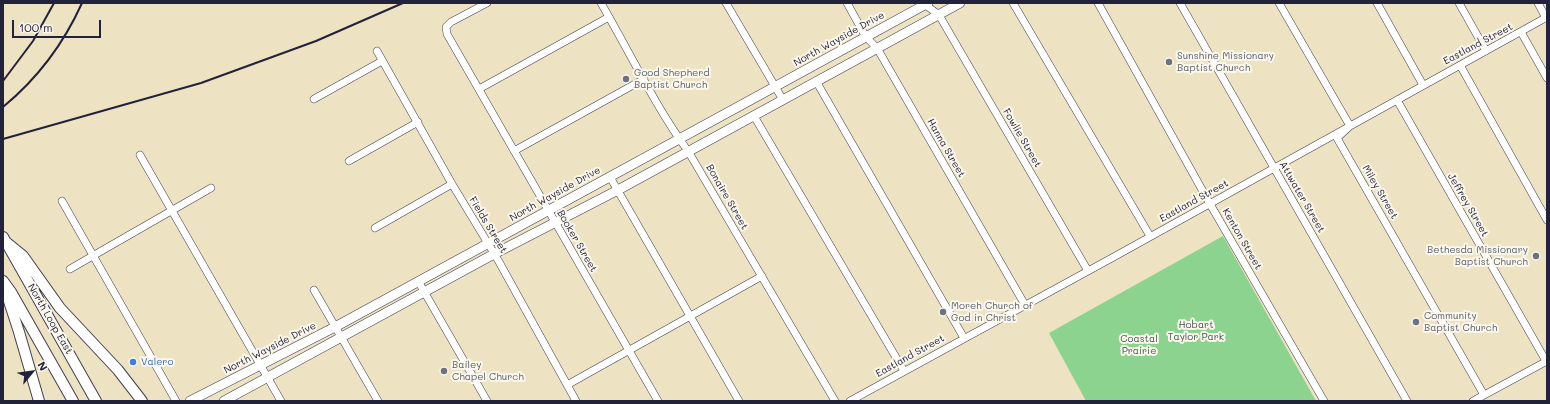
<!DOCTYPE html>
<html>
<head>
<meta charset="utf-8">
<style>
	body { margin:0 }
	#map { position:relative; width:1550px; height:404px; overflow:hidden; background:#ede2c1; font-family:Mali,sans-serif }
	canvas { display:block }
	.frame { position:absolute; inset:0; border:4px solid #22223b; pointer-events:none }
	.north { position:absolute; left:12px; top:352px; width:40px; height:40px; -webkit-text-stroke:3px #fbf7ec; paint-order:stroke; rotate:61deg; font-size:11px; font-weight:700; line-height:16px; text-align:center; color:#22223b }
	.north::after { content:''; display:block; margin:auto; width:14px; height:18px; background:#22223b; clip-path:polygon(50% 0,100% 100%,50% 72%,0 100%) }
	.scale { position:absolute; left:12px; top:20px; width:89px; height:18px; box-sizing:border-box; border:2px solid #22223b; border-top:0; padding-left:5px; font-size:12px; line-height:14px; white-space:nowrap; color:#22223b; -webkit-text-stroke:3px #fbf7ec; paint-order:stroke }
</style>
</head>
<body>
<div id="map">
<canvas width="1550" height="404"></canvas>
<div class="frame"></div>
<div class="north">N</div>
<div class="scale">100 m</div>
</div>
<script>
const c = document.querySelector('canvas').getContext('2d');
c.lineJoin = 'round';
function fill(path, color) {
  c.fillStyle = color;
  c.fill(path, 'evenodd');
}
function strokePath(path, color, width, dash) {
  c.strokeStyle = color;
  c.lineWidth = width;
  c.lineCap = dash ? 'butt' : 'round';
  c.setLineDash(dash || []);
  c.stroke(path);
}
function write(font, color, halo, rows, align = 'center') {
  c.font = font + ' Mali,sans-serif';
  c.lineWidth = 4;
  c.setLineDash([]);
  c.textBaseline = 'middle';
  c.strokeStyle = halo;
  c.fillStyle = color;
  for (const [text, x, y, turn = 0] of rows) {
    c.save();
    c.translate(x, y);
    c.rotate((+turn || 0) * Math.PI / 180);
    c.textAlign = isNaN(turn) ? turn : align;
    if (halo) c.strokeText(text, 0, 0);
    c.fillText(text, 0, 0);
    c.restore();
  }
}
const green = new Path2D(`
	M1223 236 1316 401H1086L1049 333Z`);
const minor = new Path2D(`
	M487 3 451 22 446 27 447 34 658 401
	M601 3C629 51 655 106 688 151L835 401
	M726 3 783 100
	M847 3 866 37 877 48 1025 305
	M923 3 939 15 1088 271
	M1013 3 1150 236
	M1098 3 1210 204 1324 401
	M1180 3 1407 401
	M1279 3 1350 126 1337 138 1484 395
	M1377 3 1423 85
	M1459 3 1486 51
	M1538 3 1546 18
	M1521 32 1547 78
	M377 51 452 184 498 260 576 401
	M1460 65 1547 220
	M816 81 964 338
	M479 89 609 17
	M314 99 382 61
	M1397 100 1546 361
	M754 116 904 371
	M514 151 644 79
	M140 155 281 401
	M349 161 418 122
	M610 177 739 401
	M62 201 176 401
	M375 228 452 184
	M70 269 211 188
	M418 281 487 401
	M314 290 378 401
	M567 385 762 276
	M850 401 1110 259 1547 17
	M1473 401 1547 361`);
const major = new Path2D(`
	M190 401 335 327 928 3
	M224 401 494 254 618 190 960 3`);
const highway = new Path2D(`
	M3 237 96 401
	M7 243 23 256 60 308 118 370 142 401
	M3 281 11 292 73 401
	M6 292 19 332 39 401`);
const rail = new Path2D(`
	M3 81 33 41 54 3
	M3 107C37 79 64 43 82 3
	M3 139 201 83 316 41 403 3`);
const markers = [
	[1169,62,4,"#6b7280"],
	[626,79,4,"#6b7280"],
	[1536,256,4,"#6b7280"],
	[943,312,4,"#6b7280"],
	[1416,322,4,"#6b7280"],
	[133,362,4,"#3f7fe0"],
	[444,371,4,"#6b7280"]
];
const streetNames = [
	["North Wayside Drive",839,39,-29],
	["Eastland Street",1478,44,-28],
	["Fowlie Street",1022,138,60],
	["Hanna Street",946,148,60],
	["Miley Street",1380,192,60],
	["North Wayside Drive",555,194,-29],
	["Bonaire Street",727,197,60],
	["Attwater Street",1302,197,60],
	["Eastland Street",1194,201,-29],
	["Jeffrey Street",1468,205,60],
	["Fields Street",488,225,59],
	["Kenton Street",1242,239,60],
	["Booker Street",577,241,60],
	["North Loop East",50,319,60],
	["North Wayside Drive",270,348,-27],
	["Eastland Street",910,356,-29]
];
const worshipNames = [
	["Sunshine Missionary",1177,56],
	["Baptist Church",1177,68],
	["Good Shepherd",634,73],
	["Baptist Church",634,85],
	["Bethesda Missionary",1528,250,"right"],
	["Baptist Church",1528,262,"right"],
	["Moreh Church of",951,306],
	["God in Christ",951,318],
	["Community",1424,316],
	["Baptist Church",1424,328],
	["Bailey",452,365],
	["Chapel Church",452,377]
];
const parkNames = [
	["Hobart",1196,325],
	["Taylor Park",1196,337],
	["Coastal",1139,339],
	["Prairie",1139,351]
];
const shopNames = [
	["Valero",141,362]
];
fill(green, '#8bd38f');
strokePath(minor, '#403f4f', 8);
strokePath(major, '#403f4f', 10);
strokePath(highway, '#403f4f', 12);
strokePath(minor, '#fff', 7);
strokePath(major, '#fff', 9);
strokePath(highway, '#fff', 10);
strokePath(rail, '#22223b', 2);
for (const [x, y, r, color] of markers) {
  const dot = new Path2D();
  dot.arc(x, y, r, 0, 2 * Math.PI);
  c.fillStyle = color;
  c.fill(dot);
  strokePath(dot, '#fbf7ec', 1.5);
}
write('10px', '#22223b', '#fbf7ec', streetNames);
write('10px', '#5b616d', '#fbf7ec', worshipNames, 'left');
write('10px', '#425754', '#fbf7ec', parkNames);
write('10px', '#366cbe', '#fbf7ec', shopNames, 'left');
</script>
</body>
</html>
